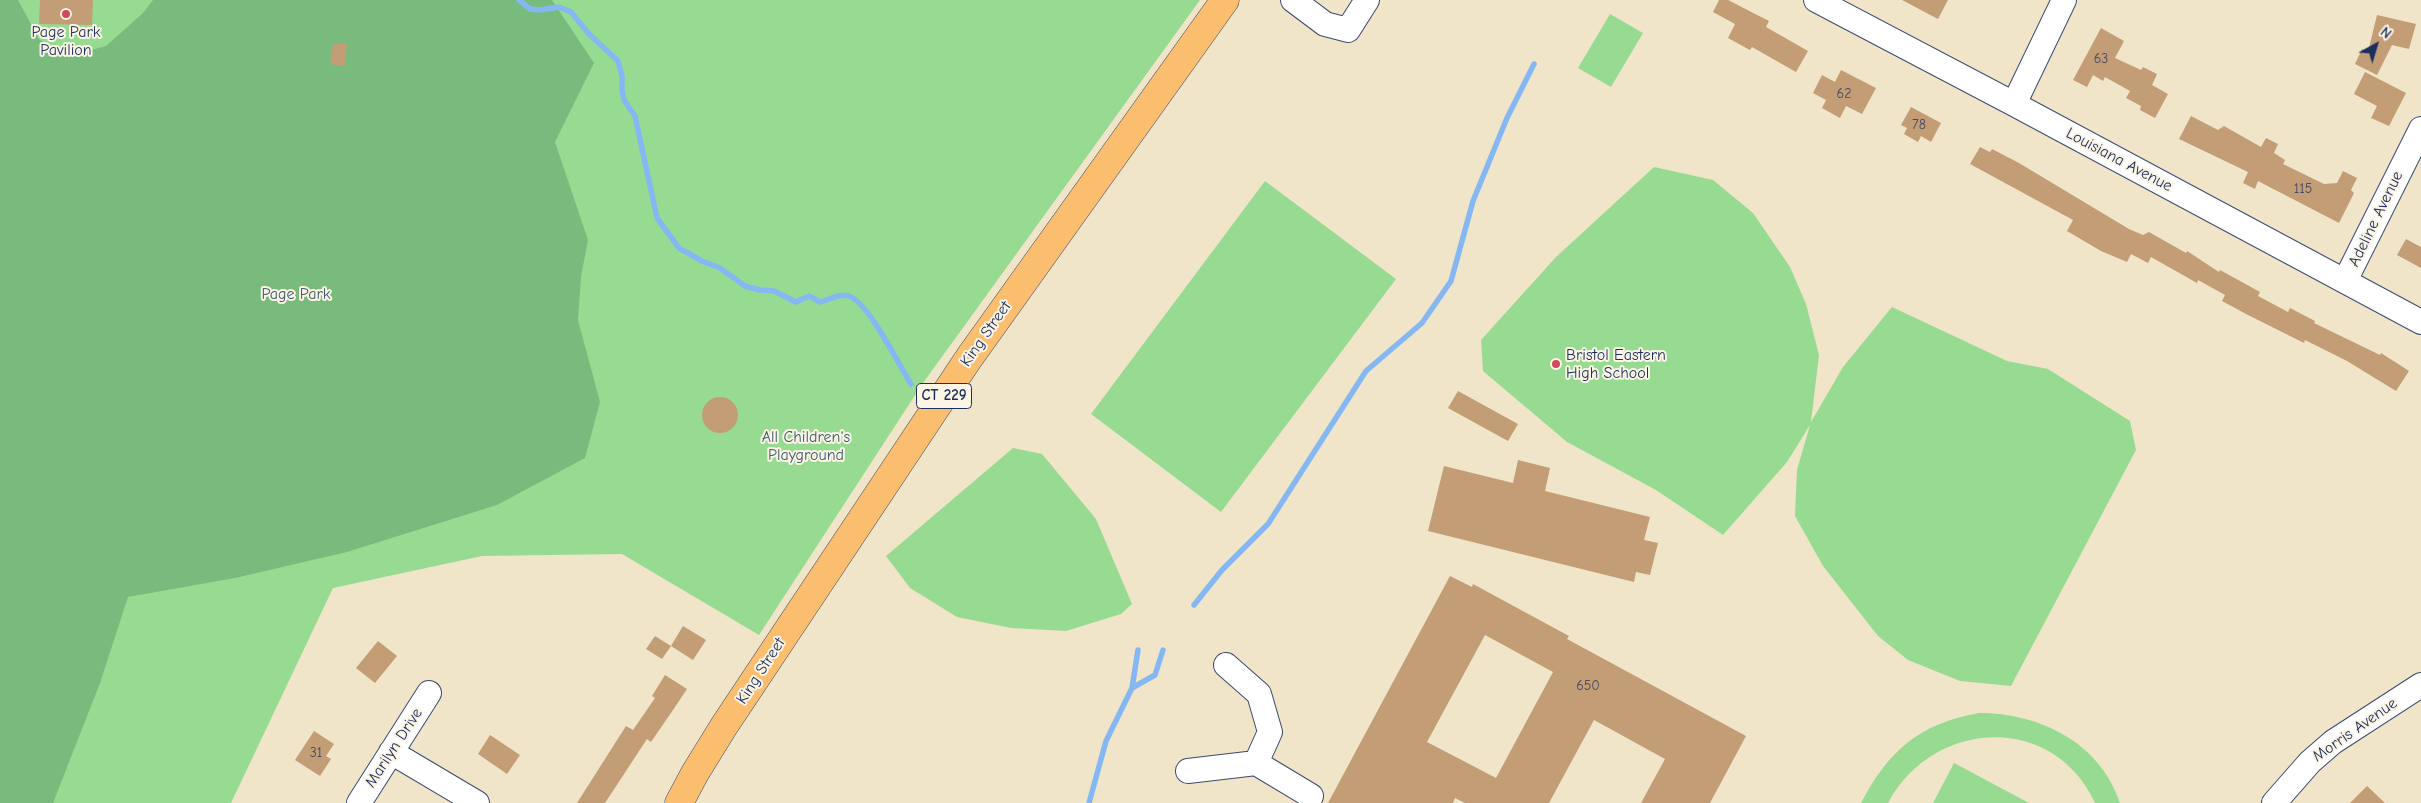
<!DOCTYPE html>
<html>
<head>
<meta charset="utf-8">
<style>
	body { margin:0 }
	#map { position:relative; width:2421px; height:803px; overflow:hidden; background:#f0e5c8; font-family:"Comic Neue",sans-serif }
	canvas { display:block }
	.north { position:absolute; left:2351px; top:20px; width:50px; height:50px; -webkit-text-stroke:4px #fcf5e5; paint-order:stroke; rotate:39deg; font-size:14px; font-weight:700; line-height:20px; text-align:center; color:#1b2f5e }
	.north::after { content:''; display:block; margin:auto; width:18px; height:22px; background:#1b2f5e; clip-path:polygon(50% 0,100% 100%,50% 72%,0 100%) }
</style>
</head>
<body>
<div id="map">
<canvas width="2421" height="803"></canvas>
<div class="north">N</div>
</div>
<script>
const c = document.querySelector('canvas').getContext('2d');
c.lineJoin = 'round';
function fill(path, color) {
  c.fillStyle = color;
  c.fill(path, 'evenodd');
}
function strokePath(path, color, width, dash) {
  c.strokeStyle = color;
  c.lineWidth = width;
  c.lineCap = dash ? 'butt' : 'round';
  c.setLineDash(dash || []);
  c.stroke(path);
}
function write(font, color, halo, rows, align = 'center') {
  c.font = font + ' "Comic Neue",sans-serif';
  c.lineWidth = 4;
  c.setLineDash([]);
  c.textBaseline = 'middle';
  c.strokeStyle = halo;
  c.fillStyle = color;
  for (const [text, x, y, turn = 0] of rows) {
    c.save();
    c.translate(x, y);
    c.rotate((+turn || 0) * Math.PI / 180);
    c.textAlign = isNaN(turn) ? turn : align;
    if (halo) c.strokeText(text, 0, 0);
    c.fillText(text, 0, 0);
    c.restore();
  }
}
const green = new Path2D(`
	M0 0H1200L923 383 759 635 622 554 482 556 333 588 231 803H0Z
	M1610 14 1643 33 1611 87 1578 68Z
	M1654 167 1713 180 1753 213 1790 267 1806 304 1819 355 1811 422 1843 367 1892 307 2007 361 2048 369 2130 421 2136 450 2011 686 1960 681 1908 660 1878 636 1823 566 1795 516 1797 470 1810 425 1787 462 1723 535 1656 490 1567 442 1483 371 1481 340 1556 257Z
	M1265 181 1396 279 1221 512 1091 414Z
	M1013 448 1042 454 1096 519 1132 604 1121 614 1066 631 1011 628 957 617 910 588 886 556Z
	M1979 713C2039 713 2100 742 2120 803H2095C2053 712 1933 719 1888 803H1861C1889 750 1919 724 1979 713Z
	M1954 763 2029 803H1933Z`);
const forest = new Path2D(`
	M0 0H18L39 39 65 57 106 46 143 13 153 0H552L594 63 555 142 588 240 581 277 578 320 600 402 585 458 497 505 347 552 235 578 128 597 100 683 53 803H0Z`);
const stream = new Path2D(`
	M519 0 530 9 540 10 559 7 571 12 589 34 618 61 622 76V90L624 100 635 116 657 218 679 248 702 261 720 268 745 286 760 290 774 291 796 302 809 296 820 302C830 300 838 293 849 296 868 302 899 365 911 384
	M1194 605 1222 570 1268 524 1366 371 1422 323 1451 281 1473 201 1507 118 1534 64
	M1132 688 1138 650
	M1089 803 1106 741 1132 688 1155 675 1163 650`);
const building = new Path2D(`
	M40 0H93L92 25 39 24Z
	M1719 0H1728L1769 21 1766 27 1808 51 1796 72 1752 47 1750 50 1728 38 1735 24 1713 12Z
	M1902 0H1948L1938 19Z
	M2377 15 2416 24 2409 49 2392 45 2377 75 2355 64 2362 49 2368 52Z
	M2101 28 2124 41 2115 58 2141 70 2143 67 2157 74 2152 85 2168 94 2155 118 2140 110 2141 106 2126 98 2130 91 2105 77 2103 81 2093 75 2087 87 2073 80Z
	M333 43 347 44 345 66 330 64Z
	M1841 70 1876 88 1862 114 1846 106 1840 118 1822 108 1826 100 1813 93 1822 75 1835 82Z
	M2365 72 2406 93 2389 126 2371 118 2377 106 2354 94Z
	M1911 107 1941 123 1931 142 1921 136 1918 142 1904 134 1907 128 1901 125Z
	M2191 116 2218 130 2224 126 2261 147 2266 138 2278 144 2274 153 2285 160 2283 164 2324 184 2337 183 2343 171 2357 178 2351 190 2354 193 2339 223 2258 181 2255 189 2243 183 2248 172 2179 139Z
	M1980 147 1990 152 1992 149 2019 163 2129 229 2143 235 2149 232 2186 253 2187 251 2219 272 2220 270 2260 292 2258 296 2288 312 2290 308 2315 321 2314 323 2380 355 2381 353 2409 371 2396 391 2347 361 2305 340 2304 343 2248 315 2222 301 2225 295 2198 280 2197 283 2151 257 2148 263 2131 254 2127 262 2101 251 2067 231 2073 220 1970 164Z
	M2406 239 2421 247V268L2397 255Z
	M1458 391 1518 424 1508 441 1448 408Z
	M702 415a18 18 0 1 1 36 0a18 18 0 1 1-36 0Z
	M1518 460 1550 468 1545 491 1650 517 1644 540 1658 543 1650 575 1636 572 1634 582 1428 531 1444 466 1513 483Z
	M1450 576 1472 587 1473 584 1569 636 1567 639 1746 736 1710 803H1641L1665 759 1594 720 1549 803H1465L1455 798 1453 803H1328ZM1485 635 1553 672 1496 778 1427 742Z
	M683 626 706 640 693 660 671 646Z
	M655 636 671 646 662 659 646 649Z
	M378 641 397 656 375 683 356 668Z
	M665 675 687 689 673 710 651 742 647 739 605 803H577L626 726 633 730 655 698 652 696Z
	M314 731 334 744 326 756 331 759 320 776 295 760Z
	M490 735 520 755 507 774 478 754Z
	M2367 786 2385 803H2350Z`);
const minor = new Path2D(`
	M1293 0 1325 24 1348 30 1367 0
	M1816 0 2014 104 2421 322
	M2014 104 2064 0
	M2345 281 2421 129
	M391 752 477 803
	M1256 763 1311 796
	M1188 771 1256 763 1270 732 1259 694 1226 665
	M359 803 429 693
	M2274 803 2310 762 2333 742 2421 685`);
const major = new Path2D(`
	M679 803 695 773 724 726 969 358 1225 0`);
const markers = [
	[66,14,5,"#d1495b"],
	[1556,364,5,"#d1495b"]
];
const numberNames = [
	["63",2101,59],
	["62",1844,94],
	["78",1919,125],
	["115",2303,189],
	["650",1588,686],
	["31",316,753]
];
const shields = [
	[944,396,55]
];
const shieldNames = [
	["CT 229",944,396]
];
const poiNames = [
	["Page Park",66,32],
	["Pavilion",66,50],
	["Bristol Eastern",1566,355,"left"],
	["High School",1566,373,"left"]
];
const streetNames = [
	["Louisiana Avenue",2119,160,28],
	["Adeline Avenue",2376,219,-64],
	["King Street",986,334,-55],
	["King Street",761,671,-57],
	["Morris Avenue",2355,730,-35],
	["Marilyn Drive",394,748,-57]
];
const parkNames = [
	["Page Park",296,294],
	["All Children's",806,437],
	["Playground",806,455]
];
fill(green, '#97db93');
fill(forest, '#79bb7d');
strokePath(stream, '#85b8f2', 5.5);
fill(building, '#c29d75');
strokePath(minor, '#3b4a6e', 26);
strokePath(major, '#3b4a6e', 29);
strokePath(minor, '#fff', 24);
strokePath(major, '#fbbd6e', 28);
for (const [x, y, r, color] of markers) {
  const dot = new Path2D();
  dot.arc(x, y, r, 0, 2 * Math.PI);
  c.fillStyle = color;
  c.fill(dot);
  strokePath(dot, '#fcf5e5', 2);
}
write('14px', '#454a64', null, numberNames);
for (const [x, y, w] of shields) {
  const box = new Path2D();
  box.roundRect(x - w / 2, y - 12.5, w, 25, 4);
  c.fillStyle = '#fcf5e5';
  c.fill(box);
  strokePath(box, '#1b2f5e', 1);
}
write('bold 15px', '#1b2f5e', null, shieldNames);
write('16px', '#1b2f5e', '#fcf5e5', poiNames);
write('16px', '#1b2f5e', '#fcf5e5', streetNames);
write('16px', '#3a5a6b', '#fcf5e5', parkNames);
</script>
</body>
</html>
